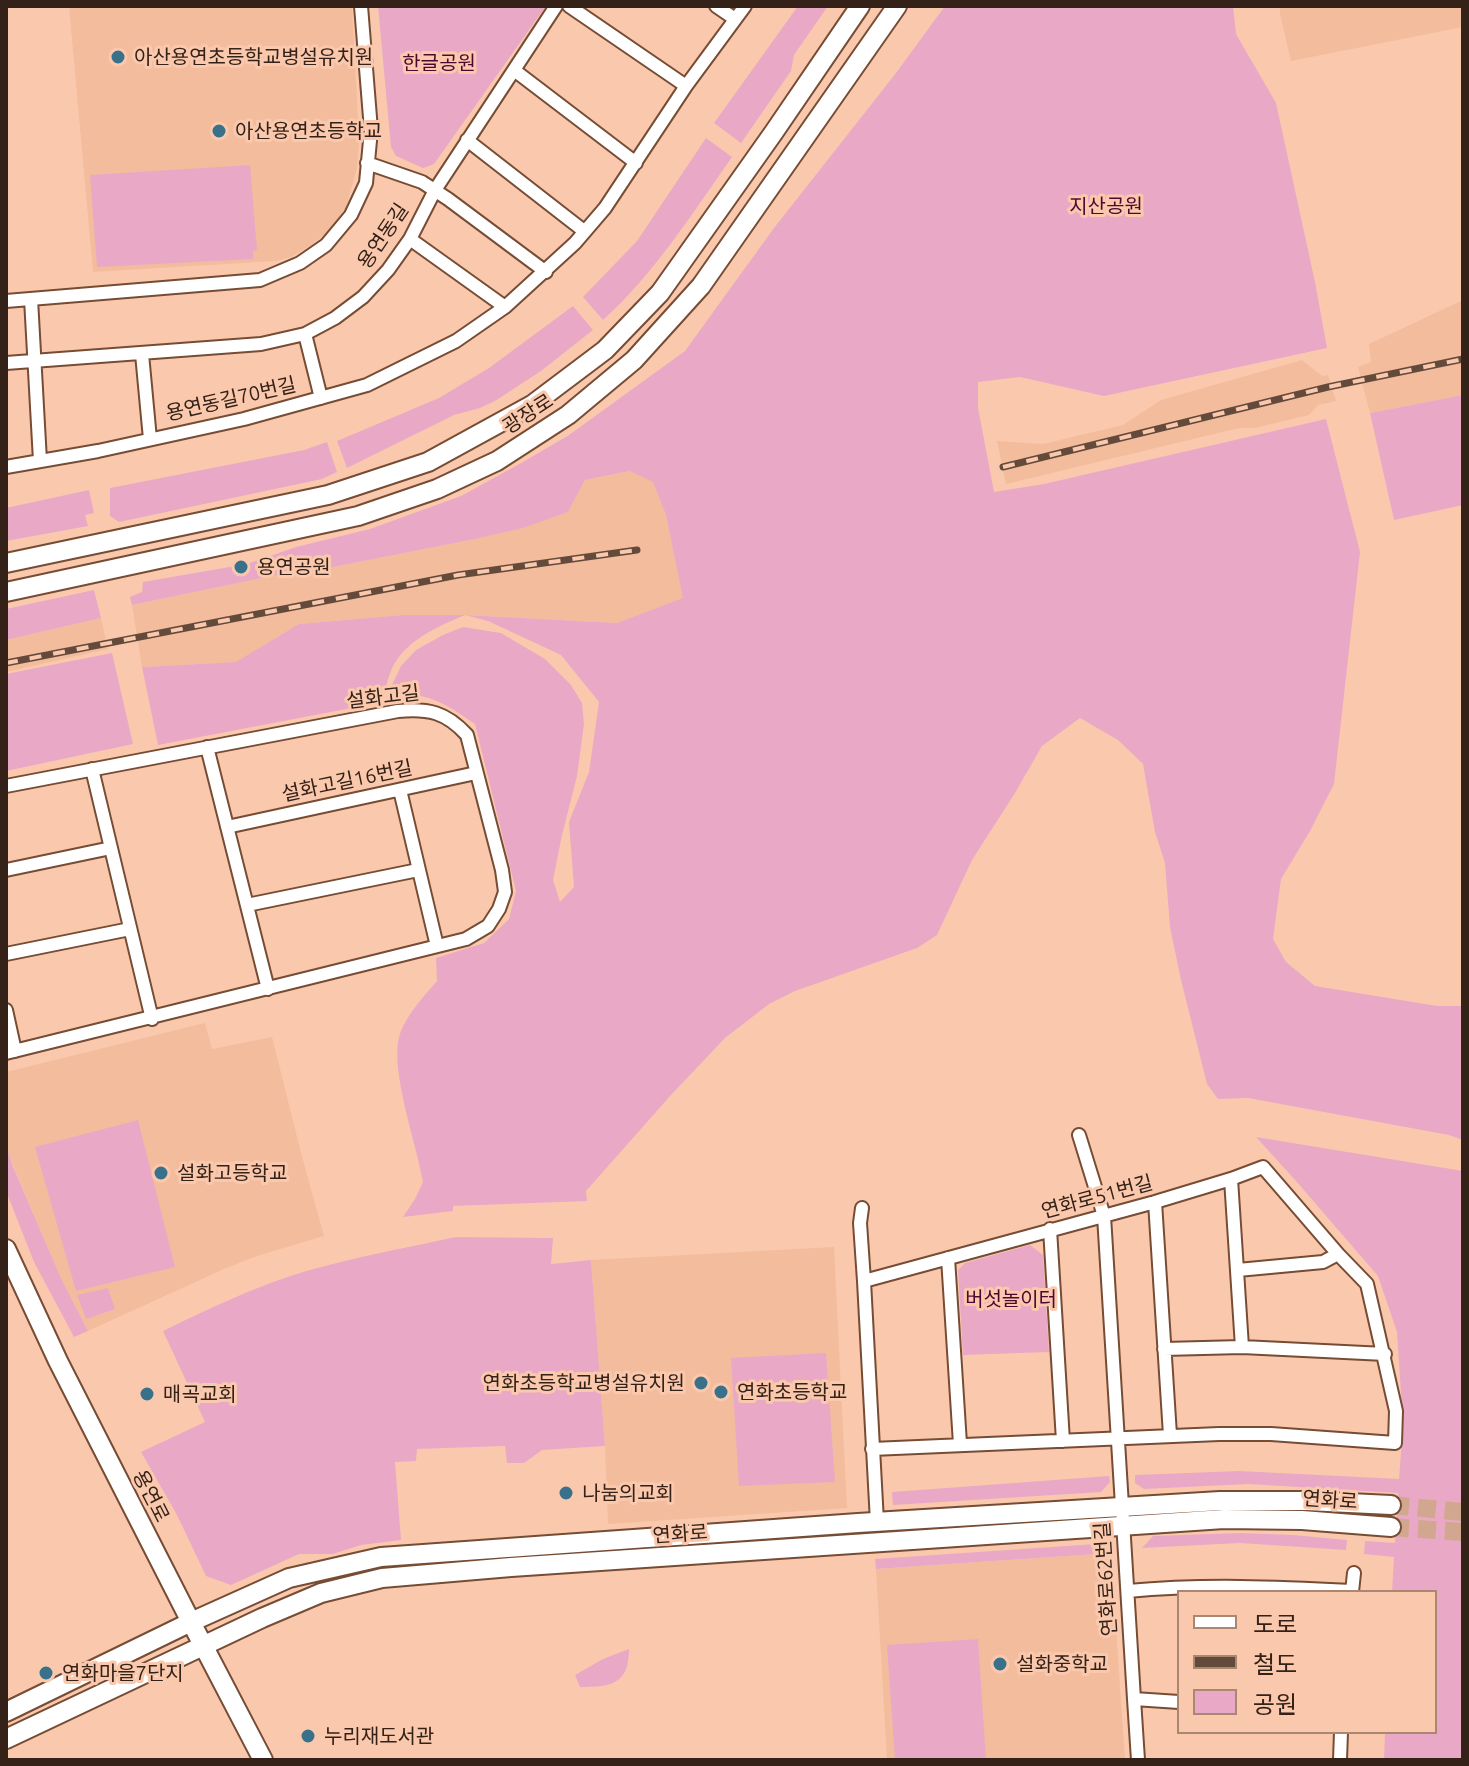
<!DOCTYPE html>
<html>
<head>
<meta charset="utf-8">
<style>
	body { margin:0 }
	#map { position:relative; width:1469px; height:1766px; overflow:hidden; background:#fac9ad; font-family:Ubuntu,"Noto Sans KR",sans-serif }
	canvas { display:block }
	.frame { position:absolute; inset:0; border:8px solid #342117; pointer-events:none }
	.legend { position:absolute; left:1177px; top:1590px; width:260px; height:144px; box-sizing:border-box; background:#fac9ad; border:2px solid #ab8671; margin:0; padding:10px 14px; list-style:none; font-size:24px; color:#342117 }
	.legend li { display:flex; align-items:center; gap:16px; height:40px }
	.legend b { width:40px; border:2px solid #ab8671 }
</style>
</head>
<body>
<div id="map">
<canvas width="1469" height="1766"></canvas>
<div class="frame"></div>
<ul class="legend">
<li><b style="height:10px;background:#fff"></b>도로</li>
<li><b style="height:10px;background:#644a3b"></b>철도</li>
<li><b style="height:22px;background:#e9a9c6"></b>공원</li>
</ul>
</div>
<script>
const c = document.querySelector('canvas').getContext('2d');
c.lineJoin = 'round';
function fill(path, color) {
  c.fillStyle = color;
  c.fill(path, 'evenodd');
}
function strokePath(path, color, width, dash) {
  c.strokeStyle = color;
  c.lineWidth = width;
  c.lineCap = dash ? 'butt' : 'round';
  c.setLineDash(dash || []);
  c.stroke(path);
}
function write(font, color, halo, rows, align = 'center') {
  c.font = font + ' Ubuntu,"Noto Sans KR",sans-serif';
  c.lineWidth = 6;
  c.setLineDash([]);
  c.textBaseline = 'middle';
  c.strokeStyle = halo;
  c.fillStyle = color;
  for (const [text, x, y, turn = 0] of rows) {
    c.save();
    c.translate(x, y);
    c.rotate((+turn || 0) * Math.PI / 180);
    c.textAlign = isNaN(turn) ? turn : align;
    if (halo) c.strokeText(text, 0, 0);
    c.fillText(text, 0, 0);
    c.restore();
  }
}
const built = new Path2D(`
	M69 6H352L358 118 359 144 357 168 346 207 331 229 311 245 291 257 276 261 93 272Z
	M1280 6H1463V27L1291 61 1280 14Z
	M1463 300V395L1370 413 1358 367 1371 362 1369 344Z
	M1302 360 1322 376 1328 375 1336 401 1318 405 1309 415 1255 428H1239L1006 484 997 441 1043 444 1123 425 1161 400Z
	M631 471 653 481 666 515 684 598 617 623 465 615H403L299 624 237 662 142 667 132 605 267 577 328 568 470 540 568 512 585 480Z
	M101 618 108 649 6 672V640Z
	M205 1023 212 1049 272 1037 300 1149 324 1236 257 1256 224 1269 88 1331 60 1276 8 1153 6 1145V1072Z
	M834 1247 847 1508 608 1524 605 1446 591 1260Z
	M1111 1553 1125 1760H887L876 1569Z`);
const green = new Path2D(`
	M378 6H546L434 164 423 168 396 156 391 147Z
	M798 6H828L794 55 791 71 741 143 714 123Z
	M945 6H1233L1236 34 1276 103 1315 282 1327 348 1104 396 1020 377 978 382V408L994 492 1044 484 1326 419 1360 552 1334 784 1310 831 1281 879 1273 939 1286 962 1315 986 1437 1006H1463V1140L1449 1135 1248 1098 1218 1099 1207 1084 1181 980 1170 927 1165 863 1155 832 1143 764 1118 740 1080 718 1042 746 1015 793 972 860 937 935 917 948 795 991 769 1004 725 1038 671 1095 586 1191 587 1201 453 1206V1211L403 1217 415 1199 423 1182C417 1144 387 1064 401 1031 409 1012 424 996 437 981L436 958 484 943 509 919 516 891 475 724C447 705 427 690 392 697V685L401 666 416 650 443 635 463 627 501 633 545 659 571 685 582 703 584 724 577 776 562 835 553 880 560 902 574 887 569 822 589 772 599 702 561 655 488 621 465 615C437 627 403 641 391 671 387 680 385 691 383 702L158 745 142 667 236 662 299 624 403 615H465L617 623 683 598 666 515 653 482 630 471 585 480 568 512 523 528 470 540 328 568 267 577 132 605 130 597 142 592 143 582 247 564 296 547 370 529 461 496 523 462 569 435 685 351 774 228 896 73Z
	M706 138 732 157C692 214 654 274 603 320L583 297 637 241Z
	M250 165 257 250 253 251V259L97 267 90 175Z
	M573 306 593 330 541 371 495 401 480 408 454 415 347 468 337 441 439 398 489 368Z
	M1463 395V505L1394 520 1370 413Z
	M327 442 337 472 322 479 119 522 110 516V488L304 450Z
	M89 490 94 513 85 515 88 526 6 541V508Z
	M94 590 101 618 6 640V609Z
	M112 653 133 744 6 771V674Z
	M138 1120 175 1267 76 1291 35 1147Z
	M1256 1137 1463 1171V1760H1384L1385 1732H1435V1592H1392L1394 1557 1364 1554 1365 1541 1395 1543 1398 1493 1248 1484 1144 1489 1135 1483V1475L1239 1471 1399 1479 1403 1425 1397 1332 1378 1276 1296 1181Z
	M6 1145 12 1164 60 1276 88 1331 74 1337 34 1262 6 1191Z
	M456 1237 553 1238 551 1264 591 1260 605 1446 542 1450 524 1463H507L505 1446 417 1449 416 1461 395 1462 401 1540 361 1545 333 1554H299L231 1585 206 1576 177 1515 141 1452 205 1422 163 1331C216 1305 271 1279 329 1265 371 1254 414 1246 456 1237Z
	M1030 1245 1043 1255 1049 1352 963 1355 958 1270 965 1263Z
	M108 1288 115 1309 86 1319 77 1295Z
	M826 1353 835 1482 739 1486 731 1358Z
	M1109 1476 1110 1482 1101 1492 893 1505 892 1492Z
	M1239 1533 1294 1535 1347 1540 1346 1550 1240 1543 1142 1548 1153 1536Z
	M1096 1544 1111 1553 876 1569 875 1559Z
	M978 1639 986 1760H895L887 1645Z
	M629 1649C629 1685 610 1687 580 1687L575 1675 603 1659Z`);
const secondaryTunnel = new Path2D(`
	M1391 1505 1463 1512
	M1391 1527 1463 1532`);
const street = new Path2D(`
	M569 6 686 86
	M716 6 735 19
	M514 70 636 163
	M467 140 584 231
	M367 163 422 182 448 199 546 272
	M410 239 505 307
	M31 299 40 461
	M6 301 260 280 300 263 326 245 351 215 366 183 371 130 361 6
	M305 334 321 398
	M142 354 150 439
	M6 363 261 344 305 334 335 318 363 297 388 270 410 239 435 190 556 6
	M6 467 98 451 244 419 367 385 456 341 505 307 575 243 605 208 686 86 745 6
	M207 747 268 989
	M92 769 152 1019
	M6 786 398 711C428 708 446 712 467 735L502 870 505 892 499 909 488 926 466 939 6 1053
	M400 790 437 946
	M227 827 476 773
	M6 870 111 848
	M247 905 418 870
	M6 954 130 929
	M6 1010 15 1051
	M1079 1135 1104 1216 1134 1699 1179 1702
	M1231 1179 1242 1347
	M1155 1202 1170 1435
	M862 1208 860 1223 864 1281
	M1050 1229 1063 1441
	M948 1258 960 1444
	M1238 1270 1323 1262 1338 1254
	M1164 1349 1242 1347 1385 1354
	M872 1449 1219 1434H1271L1395 1443 1396 1411 1367 1284 1338 1254 1263 1167 1231 1179 1155 1202 864 1281 877 1522
	M1128 1591C1203 1584 1277 1587 1352 1591
	M1352 1592 1354 1573
	M1134 1699 1138 1760
	M1340 1760 1341 1732`);
const secondary = new Path2D(`
	M6 563 328 495 428 462 532 405 605 350 660 293 774 132 860 6
	M6 592 358 516 437 489 497 461 568 415 634 360 701 286 897 6
	M6 1249 58 1361 191 1622 263 1760
	M6 1712 191 1622 289 1578 381 1557 858 1523 1220 1501H1307L1391 1505
	M6 1739 262 1618 321 1593 382 1578 511 1567 1224 1519 1302 1520 1391 1527`);
const rail = new Path2D(`
	M1003 467 1328 387 1463 359
	M6 663 458 575 637 550`);
const markers = [
	[118,57,8,"#39718b"],
	[219,131,8,"#39718b"],
	[241,567,8,"#39718b"],
	[161,1173,8,"#39718b"],
	[701,1383,8,"#39718b"],
	[721,1392,8,"#39718b"],
	[147,1394,8,"#39718b"],
	[566,1493,8,"#39718b"],
	[1000,1664,8,"#39718b"],
	[46,1673,8,"#39718b"],
	[308,1736,8,"#39718b"]
];
const poiNames = [
	["아산용연초등학교병설유치원",134,57],
	["아산용연초등학교",235,131],
	["용연공원",257,567],
	["설화고등학교",177,1173],
	["연화초등학교병설유치원",685,1383,"right"],
	["연화초등학교",737,1392],
	["매곡교회",163,1394],
	["나눔의교회",582,1493],
	["설화중학교",1016,1664],
	["연화마을7단지",62,1673],
	["누리재도서관",324,1736]
];
const parkNames = [
	["한글공원",439,63],
	["지산공원",1106,206],
	["버섯놀이터",1011,1299]
];
const streetNames = [
	["용연동길",383,236,-56],
	["용연동길70번길",231,399,-13],
	["광장로",528,414,-33],
	["설화고길",383,697,-7],
	["설화고길16번길",347,781,-12],
	["연화로51번길",1097,1197,-15],
	["용연로",151,1496,63],
	["연화로",1330,1500,4],
	["연화로",680,1534,-4],
	["연화로62번길",1106,1579,-94]
];
fill(built, '#f3bc9d');
fill(green, '#e9a9c6');
strokePath(secondaryTunnel, '#d2a78f', 18, [18, 9]);
strokePath(street, '#764c34', 16);
strokePath(secondary, '#764c34', 22);
strokePath(street, '#fff', 12);
strokePath(secondary, '#fff', 18);
strokePath(rail, '#644a3b', 7);
strokePath(rail, '#fac9ad', 4, [12]);
for (const [x, y, r, color] of markers) {
  const dot = new Path2D();
  dot.arc(x, y, r, 0, 2 * Math.PI);
  c.fillStyle = color;
  c.fill(dot);
  strokePath(dot, '#fac9ad', 3);
}
write('20px', '#342117', '#fac9ad', poiNames, 'left');
write('20px', '#4f0732', '#fac9ad', parkNames);
write('20px', '#342117', '#fac9ad', streetNames);
</script>
</body>
</html>
